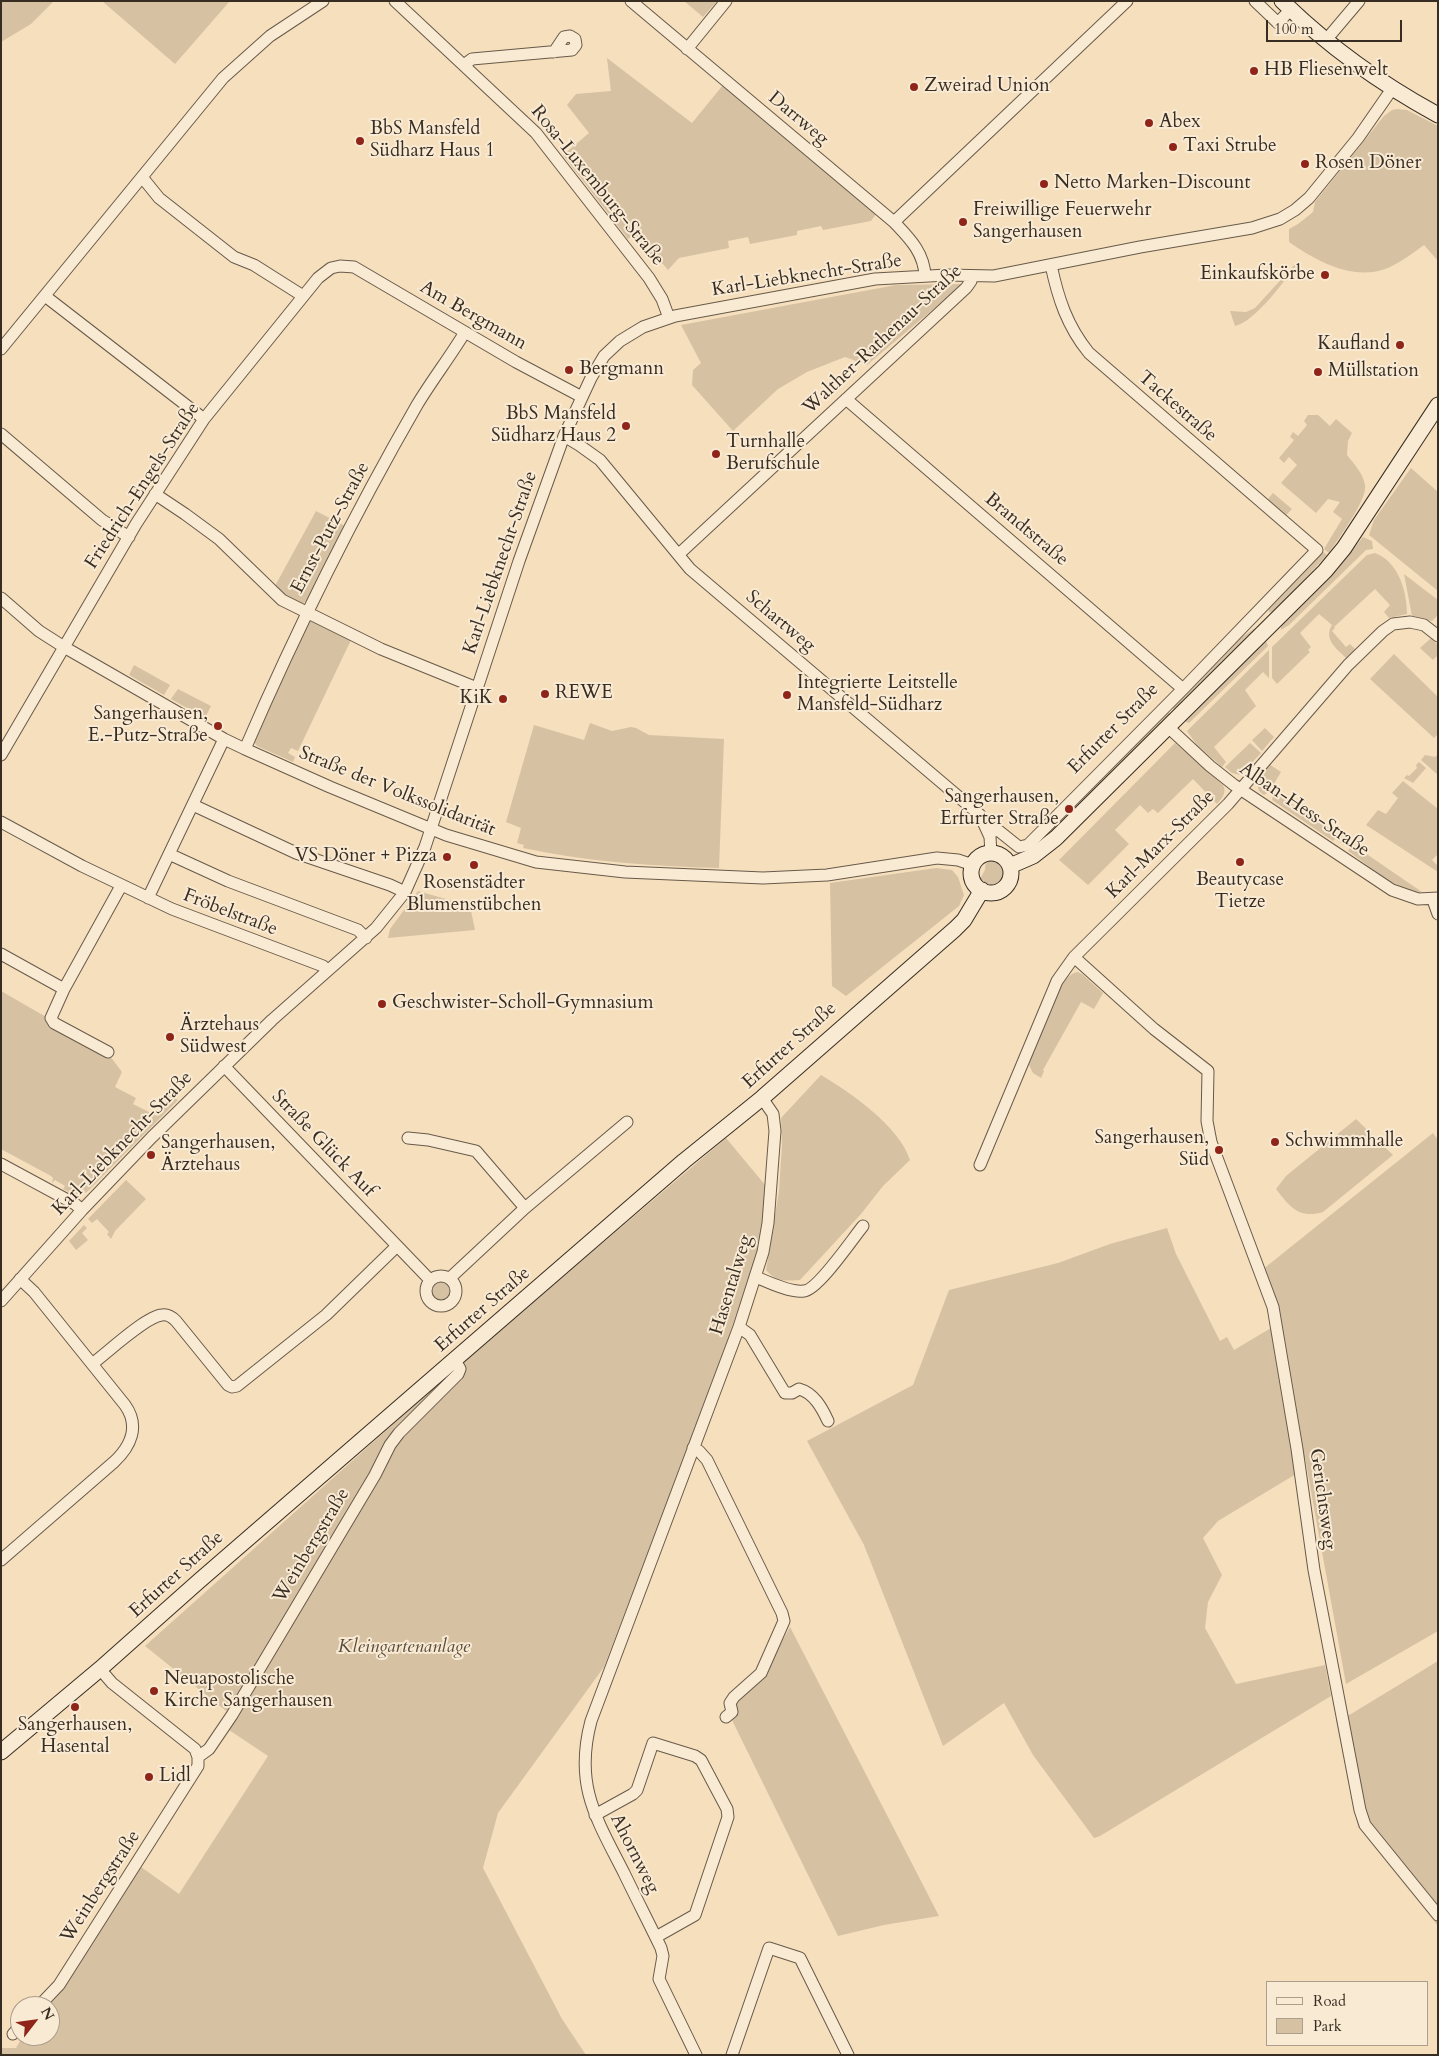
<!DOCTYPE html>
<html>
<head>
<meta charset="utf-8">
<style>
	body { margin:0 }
	#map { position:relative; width:1439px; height:2056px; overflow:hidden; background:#f6dfbd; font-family:Cardo,serif }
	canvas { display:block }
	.frame { position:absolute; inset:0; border:2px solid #382d22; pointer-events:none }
	.legend { position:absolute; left:1266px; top:1981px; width:162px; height:65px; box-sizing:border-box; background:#f9ead4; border:1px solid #ac9e8d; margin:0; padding:6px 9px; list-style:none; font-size:15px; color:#382d22 }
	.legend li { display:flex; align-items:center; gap:10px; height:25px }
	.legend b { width:25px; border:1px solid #ac9e8d }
	.north { position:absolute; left:10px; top:1996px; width:50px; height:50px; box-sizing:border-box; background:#f9ead4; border:1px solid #ac9e8d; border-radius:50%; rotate:60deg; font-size:14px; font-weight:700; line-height:20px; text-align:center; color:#382d22 }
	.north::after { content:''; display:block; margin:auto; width:18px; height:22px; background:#8f2418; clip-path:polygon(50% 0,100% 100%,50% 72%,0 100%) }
	.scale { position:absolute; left:1266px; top:20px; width:136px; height:22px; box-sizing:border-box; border:2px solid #382d22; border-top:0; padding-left:6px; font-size:15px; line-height:18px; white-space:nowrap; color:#382d22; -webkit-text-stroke:4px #f9ead4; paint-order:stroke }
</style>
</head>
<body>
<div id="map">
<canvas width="1439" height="2056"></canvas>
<div class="frame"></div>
<ul class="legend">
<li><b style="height:6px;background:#f9ead4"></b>Road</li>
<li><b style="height:14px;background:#d6c1a3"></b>Park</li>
</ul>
<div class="north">N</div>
<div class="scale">100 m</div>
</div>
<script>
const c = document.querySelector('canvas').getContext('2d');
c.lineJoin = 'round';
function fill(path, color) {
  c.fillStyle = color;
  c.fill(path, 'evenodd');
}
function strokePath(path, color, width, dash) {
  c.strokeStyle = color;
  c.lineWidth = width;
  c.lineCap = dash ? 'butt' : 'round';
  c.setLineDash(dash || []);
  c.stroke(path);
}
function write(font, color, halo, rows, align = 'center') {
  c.font = font + ' Cardo,serif';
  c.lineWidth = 4;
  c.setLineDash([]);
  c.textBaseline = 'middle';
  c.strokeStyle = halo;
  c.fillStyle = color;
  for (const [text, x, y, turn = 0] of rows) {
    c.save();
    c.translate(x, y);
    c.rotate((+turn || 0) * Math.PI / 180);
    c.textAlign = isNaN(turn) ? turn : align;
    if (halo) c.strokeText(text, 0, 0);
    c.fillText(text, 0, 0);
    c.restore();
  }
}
const green = new Path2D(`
	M1 1H54L31 24 1 42Z
	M102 1H230L175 64Z
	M684 1H717L703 17Z
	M607 58 692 123 723 85 876 214 871 221 823 230 821 226 797 231V235L750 244 748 237 728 241 729 248 679 258 668 270 663 264 657 263 635 234 628 239 563 155 589 133 567 105 576 94 611 91Z
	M1397 109 1407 110 1438 126V261L1424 245C1413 253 1401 262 1388 268 1354 282 1316 261 1289 242V229L1298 224 1313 212 1315 202 1384 116 1392 110Z
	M1297 262 1298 263C1285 280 1255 322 1235 326L1230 311 1246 312 1255 308Z
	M963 284 867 365 845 357 807 372 778 389 733 431 692 385 693 370 701 363 681 325 896 285Z
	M1308 415H1318L1330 426 1336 419 1352 433 1348 441 1347 455C1354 464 1363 473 1365 485 1368 499 1338 539 1329 553L1324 549 1342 519 1333 512 1340 502 1328 499 1316 513 1281 483 1297 465 1289 457 1284 463 1279 458 1294 440 1290 437 1293 432 1298 436 1307 425 1304 421Z
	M1411 468 1438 492V591L1369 535 1374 520Z
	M1273 493 1292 509 1286 515 1268 499Z
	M316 511 343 525 345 527 308 598 303 604 286 596 275 586Z
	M1363 537 1372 541 1373 549 1366 550 1289 625 1281 630V625L1334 573Z
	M1322 551 1327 555 1273 613 1269 612 1268 608Z
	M1375 553C1399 562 1407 592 1407 614L1389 618 1384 612 1390 605 1375 589 1334 627 1335 628 1332 631 1346 647 1350 644 1355 649 1346 658C1337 649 1323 639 1332 625L1319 614 1300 633 1311 647 1308 650 1310 652 1277 684 1272 678V647L1367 555Z
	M1404 574 1438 600V615L1432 621 1412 616Z
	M310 620H313L351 640 298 751 291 748 288 753 295 757 293 762 257 746 254 742Z
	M1255 628 1258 630 1177 712 1172 707 1235 642Z
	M1265 638 1268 646 1189 723 1186 722 1185 719Z
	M1431 638 1438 645V655L1433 660 1420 648Z
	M1269 650V678L1263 672 1245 690 1256 706 1214 747 1226 762 1222 767 1197 745 1187 731Z
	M1394 654 1438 697V734L1434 738 1370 679Z
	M134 665 170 685 164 695 129 675Z
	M178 689 211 706 205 718 171 699Z
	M1168 712 1171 714 1095 792 1075 808 1072 805Z
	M590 723 612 731 631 727 636 728 649 735 724 739 719 868C652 866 588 862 523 848L524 845 517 843 521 828 506 822 534 725 584 740Z
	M1265 728 1274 737 1262 751 1252 740Z
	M1175 743 1223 785C1227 793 1222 798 1217 804L1193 779 1158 813 1153 809 1148 813 1140 805 1115 830 1129 844 1088 885 1059 860Z
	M1250 743 1261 753 1240 775 1232 773 1225 767Z
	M1438 754V775L1421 760 1425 755 1435 757Z
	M1419 762 1426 768 1413 783 1404 778 1407 775 1409 776 1417 768 1416 765Z
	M1269 764 1281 772 1269 792 1264 795 1259 791 1257 784 1262 776 1260 774Z
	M1403 781 1438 809V854L1432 860 1438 866V872L1366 825 1378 810 1386 814 1398 798 1392 793Z
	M1274 792 1347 840 1344 845 1335 839 1333 841 1272 800Z
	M1352 844 1422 892C1398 892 1367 864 1348 851Z
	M994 859 1003 866 1004 877 997 885H989L980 879 985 870 986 860Z
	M936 868 952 870 958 877 964 895 959 906 846 996 832 986 830 883Z
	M418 891 470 906 475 930 388 938 390 929Z
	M1077 972 1082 974 1103 993 1094 1009 1081 1002 1043 1070 1044 1071 1041 1078 1033 1073 1029 1065 1043 1021 1046 1022C1052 1008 1061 975 1077 972Z
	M1 991 107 1052 122 1072 115 1087 136 1098 133 1104 157 1116 169 1095 178 1100 89 1190C81 1198 72 1194 63 1189L65 1186 55 1180 52 1183 53 1178 51 1176 1 1149Z
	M821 1075C851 1093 899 1126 910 1160L883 1186 861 1214 800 1280C785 1281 776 1282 766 1270L779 1191 782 1145 781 1118Z
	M1356 1119 1393 1155 1323 1212C1299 1219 1290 1207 1276 1189L1286 1176Z
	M1433 1133 1438 1140V1631L1346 1684 1305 1458 1296 1474 1218 1521 1203 1538 1222 1575 1208 1602 1205 1628 1236 1684 1325 1665 1331 1696 1100 1836 1094 1838 1033 1755 1004 1703 943 1746 864 1545 807 1441 913 1385 949 1290 1058 1263 1110 1244 1167 1228 1176 1254 1220 1341 1227 1337 1234 1350 1271 1328 1268 1306 1257 1274Z
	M726 1138 766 1186 761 1241 713 1383 604 1667 498 1813 483 1868 562 2019 586 2055H1V2048H16L23 2036H50V2006H48L60 1992 141 1867 179 1894 268 1756 229 1730 236 1719 145 1646 464 1361Z
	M126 1180 146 1199 115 1231 111 1239 107 1234 109 1232 97 1219 92 1223 88 1219Z
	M84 1225 87 1228 82 1233 88 1240 76 1250 69 1241Z
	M431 1291a11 11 0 1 1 22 0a11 11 0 1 1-22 0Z
	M790 1627 939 1916 884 1925 838 1936 731 1718 734 1702 762 1677Z
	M1438 1661V1926L1358 1827 1336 1720 1351 1714Z`);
const street = new Path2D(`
	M395 1 536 133 649 278 662 299 669 318
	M631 1 894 222C909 238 924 252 925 276
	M1255 1 1278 23 1290 10
	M1326 40 1359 1
	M687 49 726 1
	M464 65 472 59 572 50 576 45 575 39 570 36 564 37 554 52
	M142 177 159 198 234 257 254 265 303 296
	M894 222 1127 1
	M45 296 204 419
	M1 349 223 78 270 36 323 1
	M846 399 1183 689
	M1 434 102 520 129 537
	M564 436 579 445 600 460 690 569 980 815 990 837 991 853
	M155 494 185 514 219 539 282 600 381 649 477 688
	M679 554 966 288 971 281 972 276
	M1 598 39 631 64 647 224 739 245 749 330 787 446 835 536 862 625 872 763 878 827 875 937 858 958 860 973 865
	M1168 727 1210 766 1234 785 1392 890 1418 899 1438 898
	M245 749C296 631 353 516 417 405 432 380 450 357 465 332
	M1 755 136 524 204 419 318 278 331 268 340 266 354 267 516 362 582 397
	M193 805 296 853 390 885 405 892
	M1 822 82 866 172 909 323 966 327 971
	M988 830 999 831 1019 847 1028 845 1183 689 1317 550 1089 353C1067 326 1058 298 1051 265
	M169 854 228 881 358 930 366 938
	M148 898 224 739
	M1433 900 1438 914
	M1 954 64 989
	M1074 957 1154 1029 1208 1071 1207 1121 1211 1142 1273 1307 1297 1449 1314 1570 1360 1810 1365 1825 1438 1915
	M108 1052 54 1023 51 1018 64 989 121 886
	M224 1066 430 1280
	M408 1138 428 1140 476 1151 525 1208
	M1 1164 75 1204 82 1210
	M980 1165 1057 981 1074 957 1228 804 1348 665 1383 631 1393 624 1410 622 1424 625 1438 636
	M426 1291a15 15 0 1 1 30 0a15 15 0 1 1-30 0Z
	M756 1277C768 1282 791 1293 804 1291 818 1290 853 1238 863 1226
	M450 1278 525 1208 627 1122
	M1 1301 82 1210 152 1137 272 1020 376 928 405 892 425 847 519 561 564 436 591 378 604 356 620 341 643 327 675 316 875 279 947 275 994 276 1140 247 1252 228 1280 219 1295 210 1309 198 1358 138 1392 89
	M739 1327 750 1335 785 1393H792L799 1389C814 1393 822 1408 828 1421
	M92 1364C107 1353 146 1316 162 1315 168 1314 172 1317 176 1321L228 1385 232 1387 237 1386 326 1315 397 1246
	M693 1448 699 1451 707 1460 782 1613 784 1621 761 1673 734 1697 730 1703 732 1712 726 1717
	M1 1560 114 1462C131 1446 140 1426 125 1405L34 1292 20 1279
	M198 1757 209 1749 232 1715 375 1475 390 1445 399 1433 458 1374 460 1369 455 1360
	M595 1815 633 1794 637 1790 653 1743 695 1756 701 1760 727 1809 728 1817 695 1915 656 1937
	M39 2006 59 1985 198 1766V1757L195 1749 112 1683 100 1669
	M13 2034 20 2026
	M696 2055 659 1979 663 1956 661 1948C649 1923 636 1898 624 1873 596 1818 574 1785 591 1721L739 1327 763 1252 768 1223 775 1131 773 1114 762 1098
	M732 2055 769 1948 800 1958 848 2055`);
const secondary = new Path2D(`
	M1282 1C1328 46 1381 84 1438 115
	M971 873a20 20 0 1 1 40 0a20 20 0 1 1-40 0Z
	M1010 866 1033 856 1056 838 1325 571 1344 548 1438 405
	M1 1752 100 1669 199 1581 684 1161 762 1098 955 929 964 920 982 890`);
const markers = [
	[1254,71,5,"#8f2418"],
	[914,87,5,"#8f2418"],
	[1149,123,5,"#8f2418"],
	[360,141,5,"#8f2418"],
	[1173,147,5,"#8f2418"],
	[1305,164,5,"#8f2418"],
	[1044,184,5,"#8f2418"],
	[963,222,5,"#8f2418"],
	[1325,275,5,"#8f2418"],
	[1400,345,5,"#8f2418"],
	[569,370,5,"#8f2418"],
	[1318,372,5,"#8f2418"],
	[626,426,5,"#8f2418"],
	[716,454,5,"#8f2418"],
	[545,694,5,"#8f2418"],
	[787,695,5,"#8f2418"],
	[503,699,5,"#8f2418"],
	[218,726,5,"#8f2418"],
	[1069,809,5,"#8f2418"],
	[447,857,5,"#8f2418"],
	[1240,862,5,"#8f2418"],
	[474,865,5,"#8f2418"],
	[382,1004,5,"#8f2418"],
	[170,1037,5,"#8f2418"],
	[1275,1142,5,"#8f2418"],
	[1219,1150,5,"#8f2418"],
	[151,1155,5,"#8f2418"],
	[154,1691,5,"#8f2418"],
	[75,1707,5,"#8f2418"],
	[149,1777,5,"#8f2418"]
];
const poiNames = [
	["HB Fliesenwelt",1264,71],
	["Zweirad Union",924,87],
	["Abex",1159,123],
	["BbS Mansfeld",370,130],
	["Südharz Haus 1",370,152],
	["Taxi Strube",1183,147],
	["Rosen Döner",1315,164],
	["Netto Marken-Discount",1054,184],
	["Freiwillige Feuerwehr",973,211],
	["Sangerhausen",973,233],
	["Einkaufskörbe",1315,275,"right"],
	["Kaufland",1390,345,"right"],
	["Bergmann",579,370],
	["Müllstation",1328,372],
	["BbS Mansfeld",616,415,"right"],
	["Südharz Haus 2",616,437,"right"],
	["Turnhalle",726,443],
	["Berufschule",726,465],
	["Integrierte Leitstelle",797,684],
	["Mansfeld-Südharz",797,706],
	["REWE",555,694],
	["KiK",493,699,"right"],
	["Sangerhausen,",208,715,"right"],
	["E.-Putz-Straße",208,737,"right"],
	["Sangerhausen,",1059,798,"right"],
	["Erfurter Straße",1059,820,"right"],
	["VS Döner + Pizza",437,857,"right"],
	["Beautycase",1240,881,"center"],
	["Tietze",1240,903,"center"],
	["Rosenstädter",474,884,"center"],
	["Blumenstübchen",474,906,"center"],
	["Geschwister-Scholl-Gymnasium",392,1004],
	["Ärztehaus",180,1026],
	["Südwest",180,1048],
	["Sangerhausen,",1209,1139,"right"],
	["Süd",1209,1161,"right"],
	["Schwimmhalle",1285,1142],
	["Sangerhausen,",161,1144],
	["Ärztehaus",161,1166],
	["Neuapostolische",164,1680],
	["Kirche Sangerhausen",164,1702],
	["Sangerhausen,",75,1726,"center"],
	["Hasental",75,1748,"center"],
	["Lidl",159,1777]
];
const streetNames = [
	["Darrweg",798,119,40],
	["Rosa-Luxemburg-Straße",597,186,51],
	["Karl-Liebknecht-Straße",807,276,-9],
	["Am Bergmann",473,316,30],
	["Walther-Rathenau-Straße",883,340,-43],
	["Tackestraße",1177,407,41],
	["Friedrich-Engels-Straße",143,486,-57],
	["Ernst-Putz-Straße",331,528,-62],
	["Brandtstraße",1026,530,40],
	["Karl-Liebknecht-Straße",501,563,-71],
	["Schartweg",780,622,40],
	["Erfurter Straße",1114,729,-45],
	["Straße der Volkssolidarität",397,792,22],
	["Alban-Hess-Straße",1304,810,34],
	["Karl-Marx-Straße",1161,845,-45],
	["Fröbelstraße",230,913,21],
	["Erfurter Straße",790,1046,-42],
	["Karl-Liebknecht-Straße",123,1144,-46],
	["Straße Glück Auf",323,1144,46],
	["Hasentalweg",732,1285,-73],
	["Erfurter Straße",483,1310,-41],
	["Gerichtsweg",1322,1499,82],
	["Weinbergstraße",312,1546,-59],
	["Erfurter Straße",177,1575,-42],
	["Ahornweg",634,1854,63],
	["Weinbergstraße",101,1887,-57]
];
const parkNames = [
	["Kleingartenanlage",404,1648]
];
fill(green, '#d6c1a3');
strokePath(street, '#685a49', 13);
strokePath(secondary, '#382d22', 17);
strokePath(street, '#f9ead4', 11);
strokePath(secondary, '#f9ead4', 15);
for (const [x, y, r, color] of markers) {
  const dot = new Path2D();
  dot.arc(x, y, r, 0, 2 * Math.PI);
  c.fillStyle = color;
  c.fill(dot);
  strokePath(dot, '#f9ead4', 2);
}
write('19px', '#382d22', '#f9ead4', poiNames, 'left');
write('19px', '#382d22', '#f9ead4', streetNames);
write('italic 19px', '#584b3c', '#f9ead4', parkNames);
</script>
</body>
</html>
